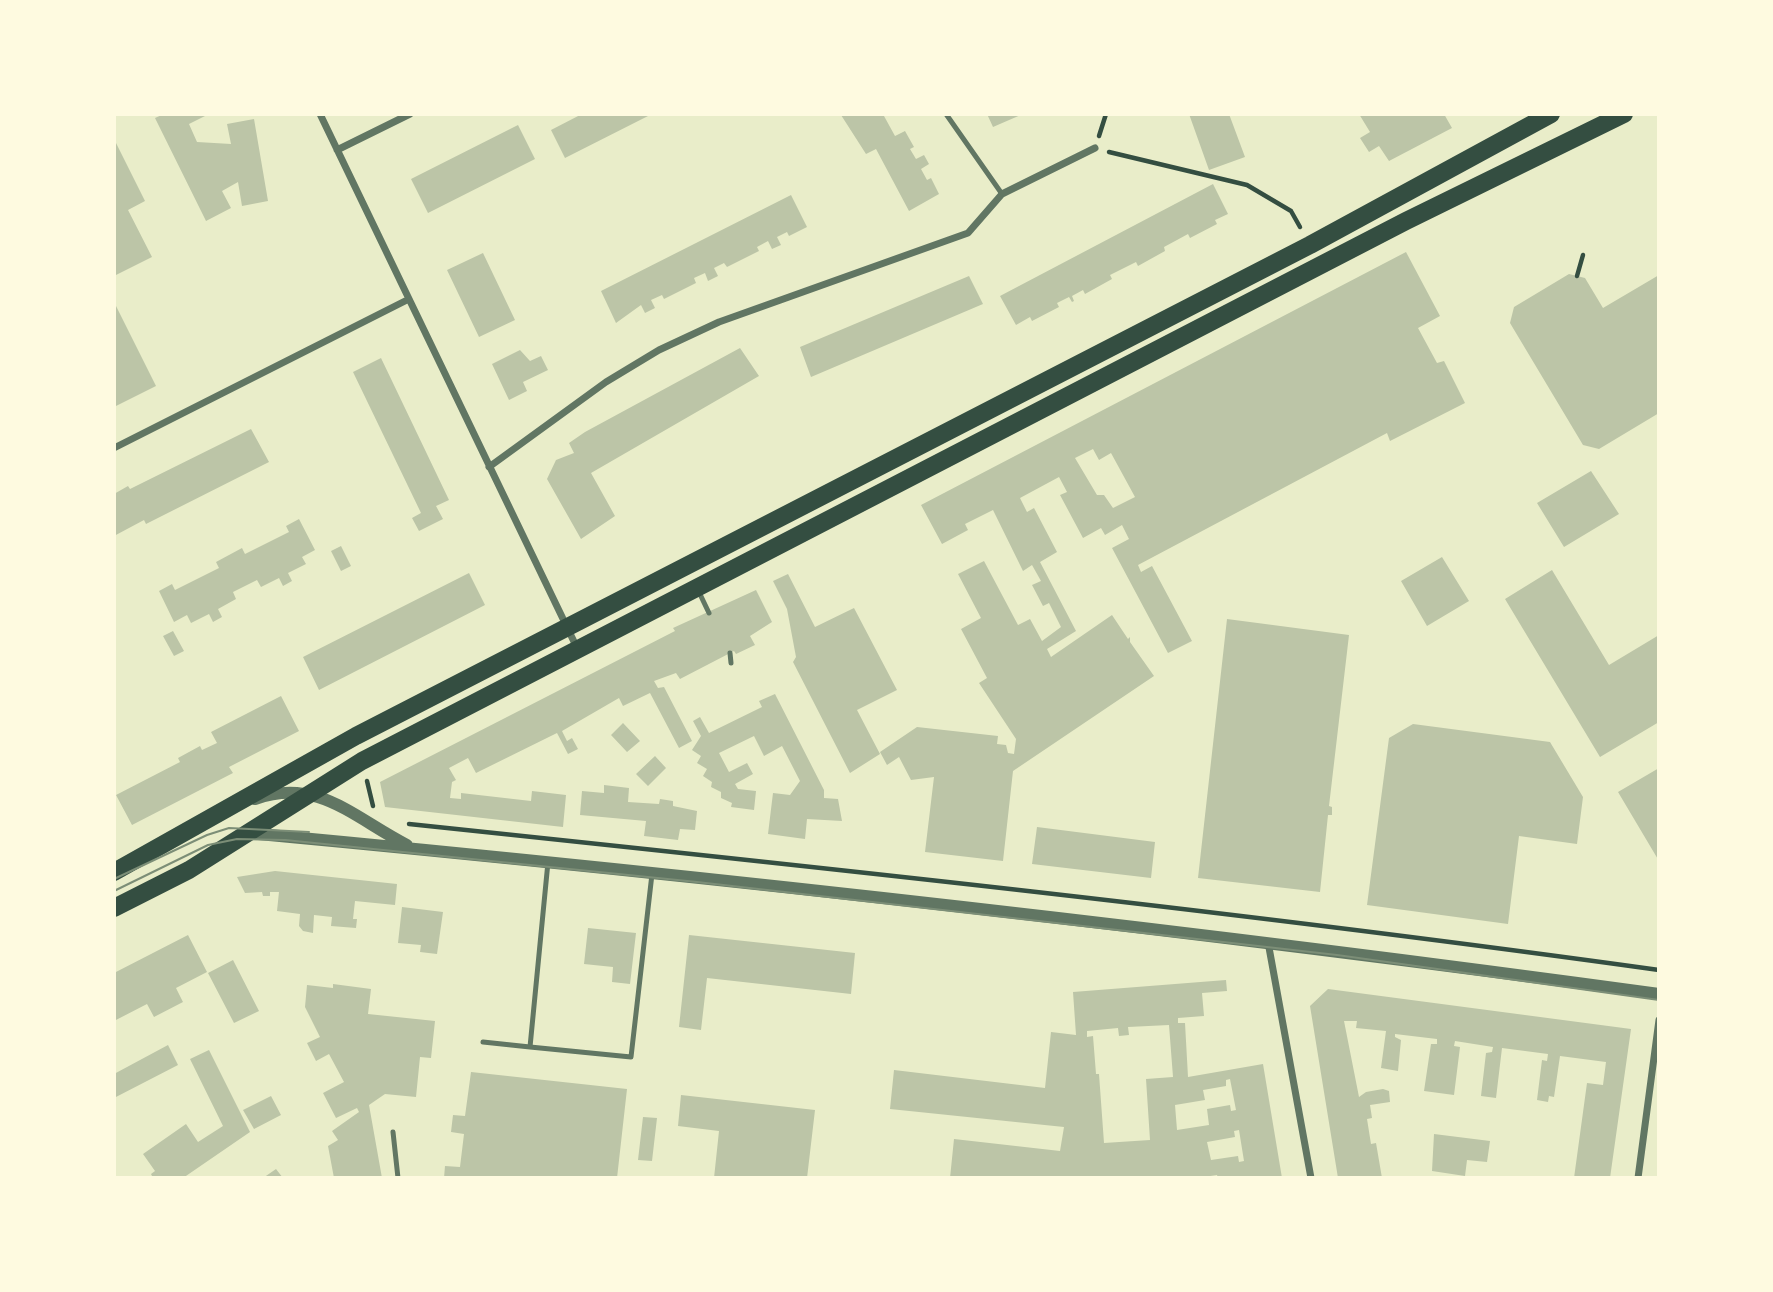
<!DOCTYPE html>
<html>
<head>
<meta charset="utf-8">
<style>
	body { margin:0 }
	#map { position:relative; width:1773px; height:1292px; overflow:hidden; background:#e9edc9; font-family:Arial,sans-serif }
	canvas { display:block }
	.frame { position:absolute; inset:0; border:116px solid #fefae0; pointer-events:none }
</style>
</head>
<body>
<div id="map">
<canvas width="1773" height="1292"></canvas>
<div class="frame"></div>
</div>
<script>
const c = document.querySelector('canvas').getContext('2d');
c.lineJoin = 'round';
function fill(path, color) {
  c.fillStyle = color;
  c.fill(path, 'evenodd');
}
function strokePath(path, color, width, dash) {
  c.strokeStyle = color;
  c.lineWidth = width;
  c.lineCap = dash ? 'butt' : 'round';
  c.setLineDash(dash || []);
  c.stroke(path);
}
const building = new Path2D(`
	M164 114H209L189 124 197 142 231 144 227 124 254 119 268 201 242 206 238 182 222 191 231 208 206 221 155 118Z
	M582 114H652L565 158 551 130Z
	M845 114H887L884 116 895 136 905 131 914 147 910 149 916 159 924 155 929 164 921 169 927 180 931 178 939 194 909 211 876 149 866 154 841 115Z
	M987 114H1023L993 127Z
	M1189 114H1229L1245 157 1209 170Z
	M1359 114H1444L1452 128 1389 161 1379 146 1369 152 1360 138 1370 132Z
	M518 125 535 159 428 213 411 179Z
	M114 139 145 201 128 210 152 257 114 276Z
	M1213 184 1228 214 1215 220 1217 224 1190 238 1188 234 1177 240 1164 247 1165 251 1138 266 1136 262 1110 275 1112 279 1085 294 1083 290 1072 296 1074 301 1072 302 1069 297 1057 303 1059 307 1032 321 1030 317 1016 325 1000 296Z
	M791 195 807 227 789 236 787 232 777 237 781 245 772 249 768 241 757 247 759 251 727 267 724 263 714 268 718 276 708 281 705 273 694 278 696 283 664 299 662 295 651 300 655 308 645 313 641 305 616 323 601 291Z
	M1406 252 1440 316 1418 328 1437 363 1444 361 1465 403 1390 441 1387 433 1138 565 1141 572 1152 566 1192 641 1168 653 1112 548 1129 539 1122 525 1105 535 1101 528 1083 538 1060 495 1067 492 1059 477 1020 498 1027 512 1034 508 1057 552 1040 562 1076 631 1047 649 1051 657 1112 615 1128 639 1130 637V642L1154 676 1013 771 1003 861 925 852 934 777 911 780 899 757 887 765 880 752 917 727 998 736 997 744 1006 745 1008 753 1014 754 1016 739 979 683 987 678 961 629 981 618 958 574 984 561 1018 625 1030 619 1042 641 1061 627 1049 603 1043 606 1032 585 1041 581 1032 565 1023 571 993 510 965 524 968 530 942 544 921 505ZM1093 449 1099 460 1111 453 1135 497 1113 508 1104 495H1097L1075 458Z
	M483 253 515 320 479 337 447 270Z
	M1569 274 1585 278 1603 308 1659 275V413L1599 449 1583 445 1510 323 1514 307Z
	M969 276 983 304 811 377 800 347Z
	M114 302 156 386 114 407Z
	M740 348 759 376 591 473 615 516 581 539 547 479 556 460 574 453 569 443 585 432Z
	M520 350 530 361 541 356 548 370 523 382 527 391 509 400 492 364Z
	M381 358 449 500 436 506 443 519 419 531 412 518 421 513 353 372Z
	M251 429 269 462 146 524 144 520 114 536V494L128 486 130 489Z
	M1591 471 1619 514 1564 547 1537 503Z
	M299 519 315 550 302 557 306 564 288 573 292 581 283 586 279 578 261 587 257 580 233 592 236 599 218 609 222 617 213 622 209 614 191 623 187 615 174 622 159 591 172 584 175 590 219 568 216 562 242 548 245 554 289 532 286 526Z
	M341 546 351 566 341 571 331 551Z
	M1442 557 1469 601 1427 626 1401 581Z
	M1552 570 1609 665 1659 635V722L1600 757 1505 599Z
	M469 573 485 605 319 690 303 657Z
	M788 574 815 627 854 608 897 690 857 710 880 754 850 773 793 662 796 657 787 609 773 581Z
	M756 590 772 622 750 636 755 645 736 654 734 651 680 679 676 673 654 681 658 688 664 687 692 741 679 748 650 693 623 706 619 698 562 731 567 741 572 738 578 749 568 754 557 733 476 773 468 758 449 768 456 780 452 782 450 798 461 799V793L531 801 532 791 566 795 563 827 385 807 380 782 675 631 673 628Z
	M1227 619 1349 635 1329 806 1332 807V815H1328L1320 892 1198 878Z
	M173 631 184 651 174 656 163 636Z
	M775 694 824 790V798L838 799 842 821 807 819 805 839 768 834 773 793 790 795 800 781 782 746 764 756 754 736 719 753 729 772 747 763 753 774 735 784 738 789 756 791 754 810 731 807 732 803 721 798V792L711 787 712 782 703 776 707 769 697 763 701 756 692 750 701 736 693 721 700 717 709 733 762 707 759 701Z
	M281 696 299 731 229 767 233 773 132 825 116 795 180 762 178 758 200 746 202 750 217 743 211 732Z
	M623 723 640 741 627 752 611 735Z
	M1413 724 1550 742 1583 797 1577 844 1519 836 1508 924 1367 905 1389 738Z
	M655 756 666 768 648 786 636 774Z
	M1659 768V861L1618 792Z
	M604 785 629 788 628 802 659 804 660 799 673 801V806L697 811 695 830 680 829 678 840 644 836 646 821 580 815 582 791 604 793Z
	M1037 827 1155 842 1151 878 1032 864Z
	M275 871 397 884 395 905 355 901 353 919H357L356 928 331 926 332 917 314 915 313 933 303 931 299 926 300 914 277 911 279 892H270V896H263L262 892 245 893 237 877Z
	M402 907 443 912 437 954 420 952 421 945 398 943Z
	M588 928 636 933 630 984 612 982 613 967 584 964Z
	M188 935 207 972 176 988 183 1002 154 1017 147 1004 114 1021V973Z
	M689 935 855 953 851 994 707 978 701 1030 679 1027Z
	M233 960 259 1011 234 1023 208 973Z
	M1226 980 1227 991 1202 993 1204 1016 1178 1018V1023H1185L1188 1077 1263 1064 1282 1178H1218L1217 1175 1197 1178H950L954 1139 1060 1151 1064 1127 890 1109 894 1070 1045 1088 1051 1032 1076 1035 1073 992ZM1169 1025 1173 1077 1146 1079 1150 1140 1104 1143 1099 1074H1096L1093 1036 1087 1037V1031L1118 1028 1119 1036 1129 1035 1128 1027ZM1230 1079 1236 1110 1231 1111 1230 1105 1207 1109 1209 1125 1177 1130 1175 1105 1205 1100 1203 1090 1226 1086V1080ZM1239 1130 1244 1161 1239 1162 1238 1156 1211 1160 1207 1142 1235 1137 1234 1131Z
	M333 984 371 989 368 1014 435 1021 431 1058 420 1057 416 1097 385 1094 369 1105 382 1178H334L328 1146 338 1140 332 1131 359 1112 357 1108 336 1118 323 1093 344 1082 329 1054 316 1061 307 1043 320 1037 305 1007 307 985 333 988Z
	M1328 989 1631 1029 1610 1178H1574L1587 1083 1603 1085 1606 1062 1560 1056 1554 1097 1549 1096 1548 1102 1537 1100 1542 1060 1547 1061 1548 1054 1502 1048 1496 1098 1481 1096 1486 1053 1492 1052 1493 1047 1455 1041 1454 1046 1460 1047 1454 1095 1424 1091 1431 1044H1437V1039L1395 1034V1037L1401 1040 1398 1071 1381 1068 1386 1031 1356 1028 1357 1021H1344L1359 1097 1366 1092 1383 1089 1389 1091 1390 1102 1370 1105 1372 1118 1367 1119 1371 1144 1376 1143 1382 1178H1338L1310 1006Z
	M168 1045 178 1065 114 1098V1074Z
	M209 1050 250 1132 183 1178H153L151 1174 155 1171 143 1154 186 1124 198 1142 223 1126 190 1059Z
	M471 1072 627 1089 617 1178H444L445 1166 460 1167 464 1134 451 1132 453 1115 465 1116Z
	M681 1095 815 1110 807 1178H714L719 1131 678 1126Z
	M271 1096 281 1115 254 1129 243 1110Z
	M643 1117 657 1118 652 1161 638 1160Z
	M1434 1134 1490 1141 1487 1162 1467 1160 1465 1176 1432 1171Z
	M276 1169 283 1178H263Z`);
const path = new Path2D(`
	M1099 136 1106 114
	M1109 152 1247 185 1291 211 1300 227
	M1577 276 1583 255
	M367 781 373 806
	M409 824C827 868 1242 912 1659 970`);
const service = new Path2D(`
	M946 114 1002 194
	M698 590 709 613
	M730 653 731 663
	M548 862 530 1047 631 1057 652 874
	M483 1042 530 1047
	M393 1132 398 1178`);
const minor = new Path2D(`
	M320 114 578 650
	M337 150 410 114
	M114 448 409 299
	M489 467 606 382 659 350 719 322 968 233 1002 194 1095 148
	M1268 942 1311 1178
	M1638 1178 1659 1020`);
const tertiary = new Path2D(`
	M255 799C318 777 354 818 407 845
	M248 833C719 877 1190 930 1659 994`);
const primary = new Path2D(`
	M114 872 356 736 1310 245 1551 114
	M114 908 189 870 362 761 1406 221 1624 114`);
const tram = new Path2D(`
	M114 879 207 835 229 828 309 832
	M114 891 208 845 237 839 285 840 697 882 1337 955 1659 1000`);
fill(building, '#bcc5a7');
strokePath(path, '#344e41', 4.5);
strokePath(service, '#617663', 5);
strokePath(minor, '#617663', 7);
strokePath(tertiary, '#617663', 12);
strokePath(primary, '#344e41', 18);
strokePath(tram, '#7c8e77', 2);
</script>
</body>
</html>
